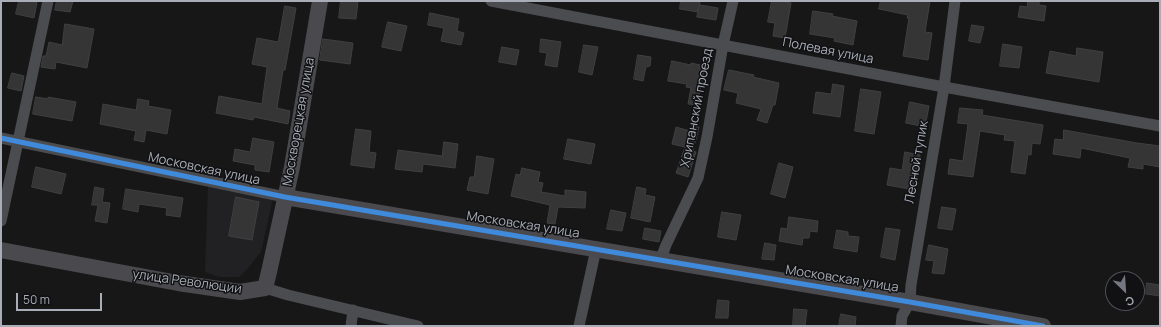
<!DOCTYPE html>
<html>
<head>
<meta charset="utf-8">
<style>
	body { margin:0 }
	#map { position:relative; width:1161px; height:327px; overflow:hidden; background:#171717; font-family:Manrope,sans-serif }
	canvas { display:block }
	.frame { position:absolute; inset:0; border:2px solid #a8adb8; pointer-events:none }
	.north { position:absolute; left:1105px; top:271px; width:40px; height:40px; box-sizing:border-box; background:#111113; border:1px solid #4d4f55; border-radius:50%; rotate:155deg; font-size:11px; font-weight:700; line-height:16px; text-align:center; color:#a8adb8 }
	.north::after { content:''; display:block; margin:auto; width:14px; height:18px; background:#757880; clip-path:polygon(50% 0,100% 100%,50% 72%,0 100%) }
	.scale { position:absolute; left:16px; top:293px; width:86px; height:18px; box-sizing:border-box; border:2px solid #a8adb8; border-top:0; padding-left:5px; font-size:12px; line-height:14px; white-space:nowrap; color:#a8adb8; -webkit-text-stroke:3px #111113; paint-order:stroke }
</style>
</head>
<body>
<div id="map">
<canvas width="1161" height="327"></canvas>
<div class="frame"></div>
<div class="north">С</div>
<div class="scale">50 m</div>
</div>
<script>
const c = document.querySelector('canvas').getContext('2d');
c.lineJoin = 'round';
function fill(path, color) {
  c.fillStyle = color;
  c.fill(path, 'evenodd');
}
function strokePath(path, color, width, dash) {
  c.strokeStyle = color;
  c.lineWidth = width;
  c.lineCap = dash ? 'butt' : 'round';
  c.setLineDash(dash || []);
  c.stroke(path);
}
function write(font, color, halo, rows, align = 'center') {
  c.font = font + ' Manrope,sans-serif';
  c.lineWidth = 3;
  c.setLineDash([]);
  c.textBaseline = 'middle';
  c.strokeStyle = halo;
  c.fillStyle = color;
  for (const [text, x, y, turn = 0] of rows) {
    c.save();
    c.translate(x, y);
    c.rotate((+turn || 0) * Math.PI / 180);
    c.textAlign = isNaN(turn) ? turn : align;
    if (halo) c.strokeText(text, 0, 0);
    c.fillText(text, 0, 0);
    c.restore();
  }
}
const built = new Path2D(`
	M208 185 273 198 261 252 248 268 239 277H220L205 272Z`);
const building = new Path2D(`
	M19 1 37 2 34 18 16 14Z
	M57 1H73L70 12 55 10Z
	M341 1H358L356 19 339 18Z
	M681 1 700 2 698 12 680 9Z
	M772 1H781L791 3 785 38 773 36 775 23 768 22Z
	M881 1H930L925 32 932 33 928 60 903 56 909 18H907L908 15 879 9Z
	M1028 1H1039V5L1046 6 1044 21 1018 17 1020 6 1027 7Z
	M700 5 718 8 716 20 697 17Z
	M285 6 296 8 285 70H283L277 108 290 111 288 124 254 117 253 120 216 113 219 96 262 104 267 67 252 64 257 38 278 42Z
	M813 11 833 14 832 16 857 21 853 45 834 41 835 38 810 34Z
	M430 13 459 19 457 31 464 33 461 45 441 41 444 28 428 25Z
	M388 22 407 26 401 51 382 47Z
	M65 24 94 29 87 68 56 62 55 69 41 67 43 56H46L49 42 62 45Z
	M972 25 984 27 980 43 969 41Z
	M323 39 353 43 350 64 320 60Z
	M541 39 561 42 557 67 545 65 547 53 540 52Z
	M1003 44 1022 47 1019 68 1000 66Z
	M584 45 598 47 592 75 579 72Z
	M502 47 519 50 516 65 499 62Z
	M1077 48 1103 52 1099 82 1046 73 1050 51 1076 56Z
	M638 55 651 57 650 66 646 67 643 81 634 79Z
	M672 61 691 65V63L705 66 697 105 688 104 691 88 686 87 687 84 668 81Z
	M729 70 754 75 753 77 779 83 775 105H773L767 123 757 120 761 109 736 103 738 93 724 90Z
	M12 73 24 76 21 91 8 88Z
	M833 84 844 86 840 117 813 113 816 92 831 94Z
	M861 89 881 92 874 134 855 131Z
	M36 97 48 99V97L76 102 72 121 33 114Z
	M138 99 149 101 148 106 171 110 167 134 146 130 144 142 134 140 136 131 100 124 103 104 136 110Z
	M910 102 929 106 925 127 906 123Z
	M960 108 983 110 982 115 1043 125 1040 144 1032 143 1031 155 1028 154 1025 174 1011 172 1015 141 1004 140 1005 135 980 131 973 177 948 174 950 159 963 161 968 124 958 123Z
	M692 125 699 127 693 151 696 152 688 177 676 173 685 147 672 144 676 127 690 131Z
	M356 129 371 131 369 152 376 153 374 168 351 165Z
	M1064 130 1137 143 1160 146V167L1143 164V169L1128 167 1130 158 1081 148 1080 158 1053 154 1055 139 1063 140Z
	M253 138 274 142 269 172 255 170V165L233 161 235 149 250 152Z
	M568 139 595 144 591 164 564 159Z
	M444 142 458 144 455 168 423 164 422 172 395 169 398 150 442 156Z
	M905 152 920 155 915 190 887 185 890 168 902 170Z
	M477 156 494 159 488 194 467 190 470 177H474Z
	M779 163 793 167 785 198 771 194Z
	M36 167 66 174 61 194 32 187Z
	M522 168 540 172 538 182 543 183 541 192 565 196V190L586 192 585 208 558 207 555 224 547 223 550 205 511 196 516 174 520 175Z
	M95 187 104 189 102 202 110 203 107 223 95 221 98 205H92Z
	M637 187 646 189 645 195 655 197 650 222 631 218Z
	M126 189 183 198 180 217 166 215 167 208 139 204 138 212 123 209Z
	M236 197 259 202 252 240 229 236Z
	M942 207 956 209 952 230 938 228Z
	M611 210 626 213 622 231 607 229Z
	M722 212 741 215 736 240 718 237Z
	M789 217 818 221 817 232 810 231 809 238H803L802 245 779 241 781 228 787 229Z
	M645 228 661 231 659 242 643 239Z
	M886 228 900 230 895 260 881 257Z
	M837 230 848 232V236L859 237 857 252 834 248Z
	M765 243 776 245 774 260 762 259Z
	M929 245 948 249 944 274 932 273 934 261 926 260Z
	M1147 283 1160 285V296L1146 294Z
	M718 300 729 301 728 318H716Z
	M794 309 807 310 805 326H793Z
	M841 314 856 317 855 326H839Z`);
const street = new Path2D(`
	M491 1 944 87 1160 126
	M1 138 285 197
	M1 221 48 1
	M660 261 666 245 698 178 707 137 723 45 733 1
	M265 288 288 295 418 326
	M351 326 353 310
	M579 326 583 308 596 249
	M901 326 902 316 910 302 911 285 944 87 955 1`);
const secondary = new Path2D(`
	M285 197 910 302 1043 326
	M1 250 178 283 240 292 265 288 269 272 292 167 320 1`);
const cycleway = new Path2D(`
	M1 138 285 197 910 302 1043 326`);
const streetNames = [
	["Полевая улица",828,51,11],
	["Хрипанский проезд",697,108,-79],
	["Москворецкая улица",299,122,-80],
	["Лесной тупик",917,162,-80],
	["Московская улица",204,169,12],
	["Московская улица",523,225,9],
	["Московская улица",842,279,9],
	["улица Революции",187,282,8]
];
fill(built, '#212123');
fill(building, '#353536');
strokePath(building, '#3f4043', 1);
strokePath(street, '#4b4c50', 11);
strokePath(secondary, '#4a4a4e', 16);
strokePath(cycleway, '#408adc', 5);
write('13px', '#a8adb8', '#111113', streetNames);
</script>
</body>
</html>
